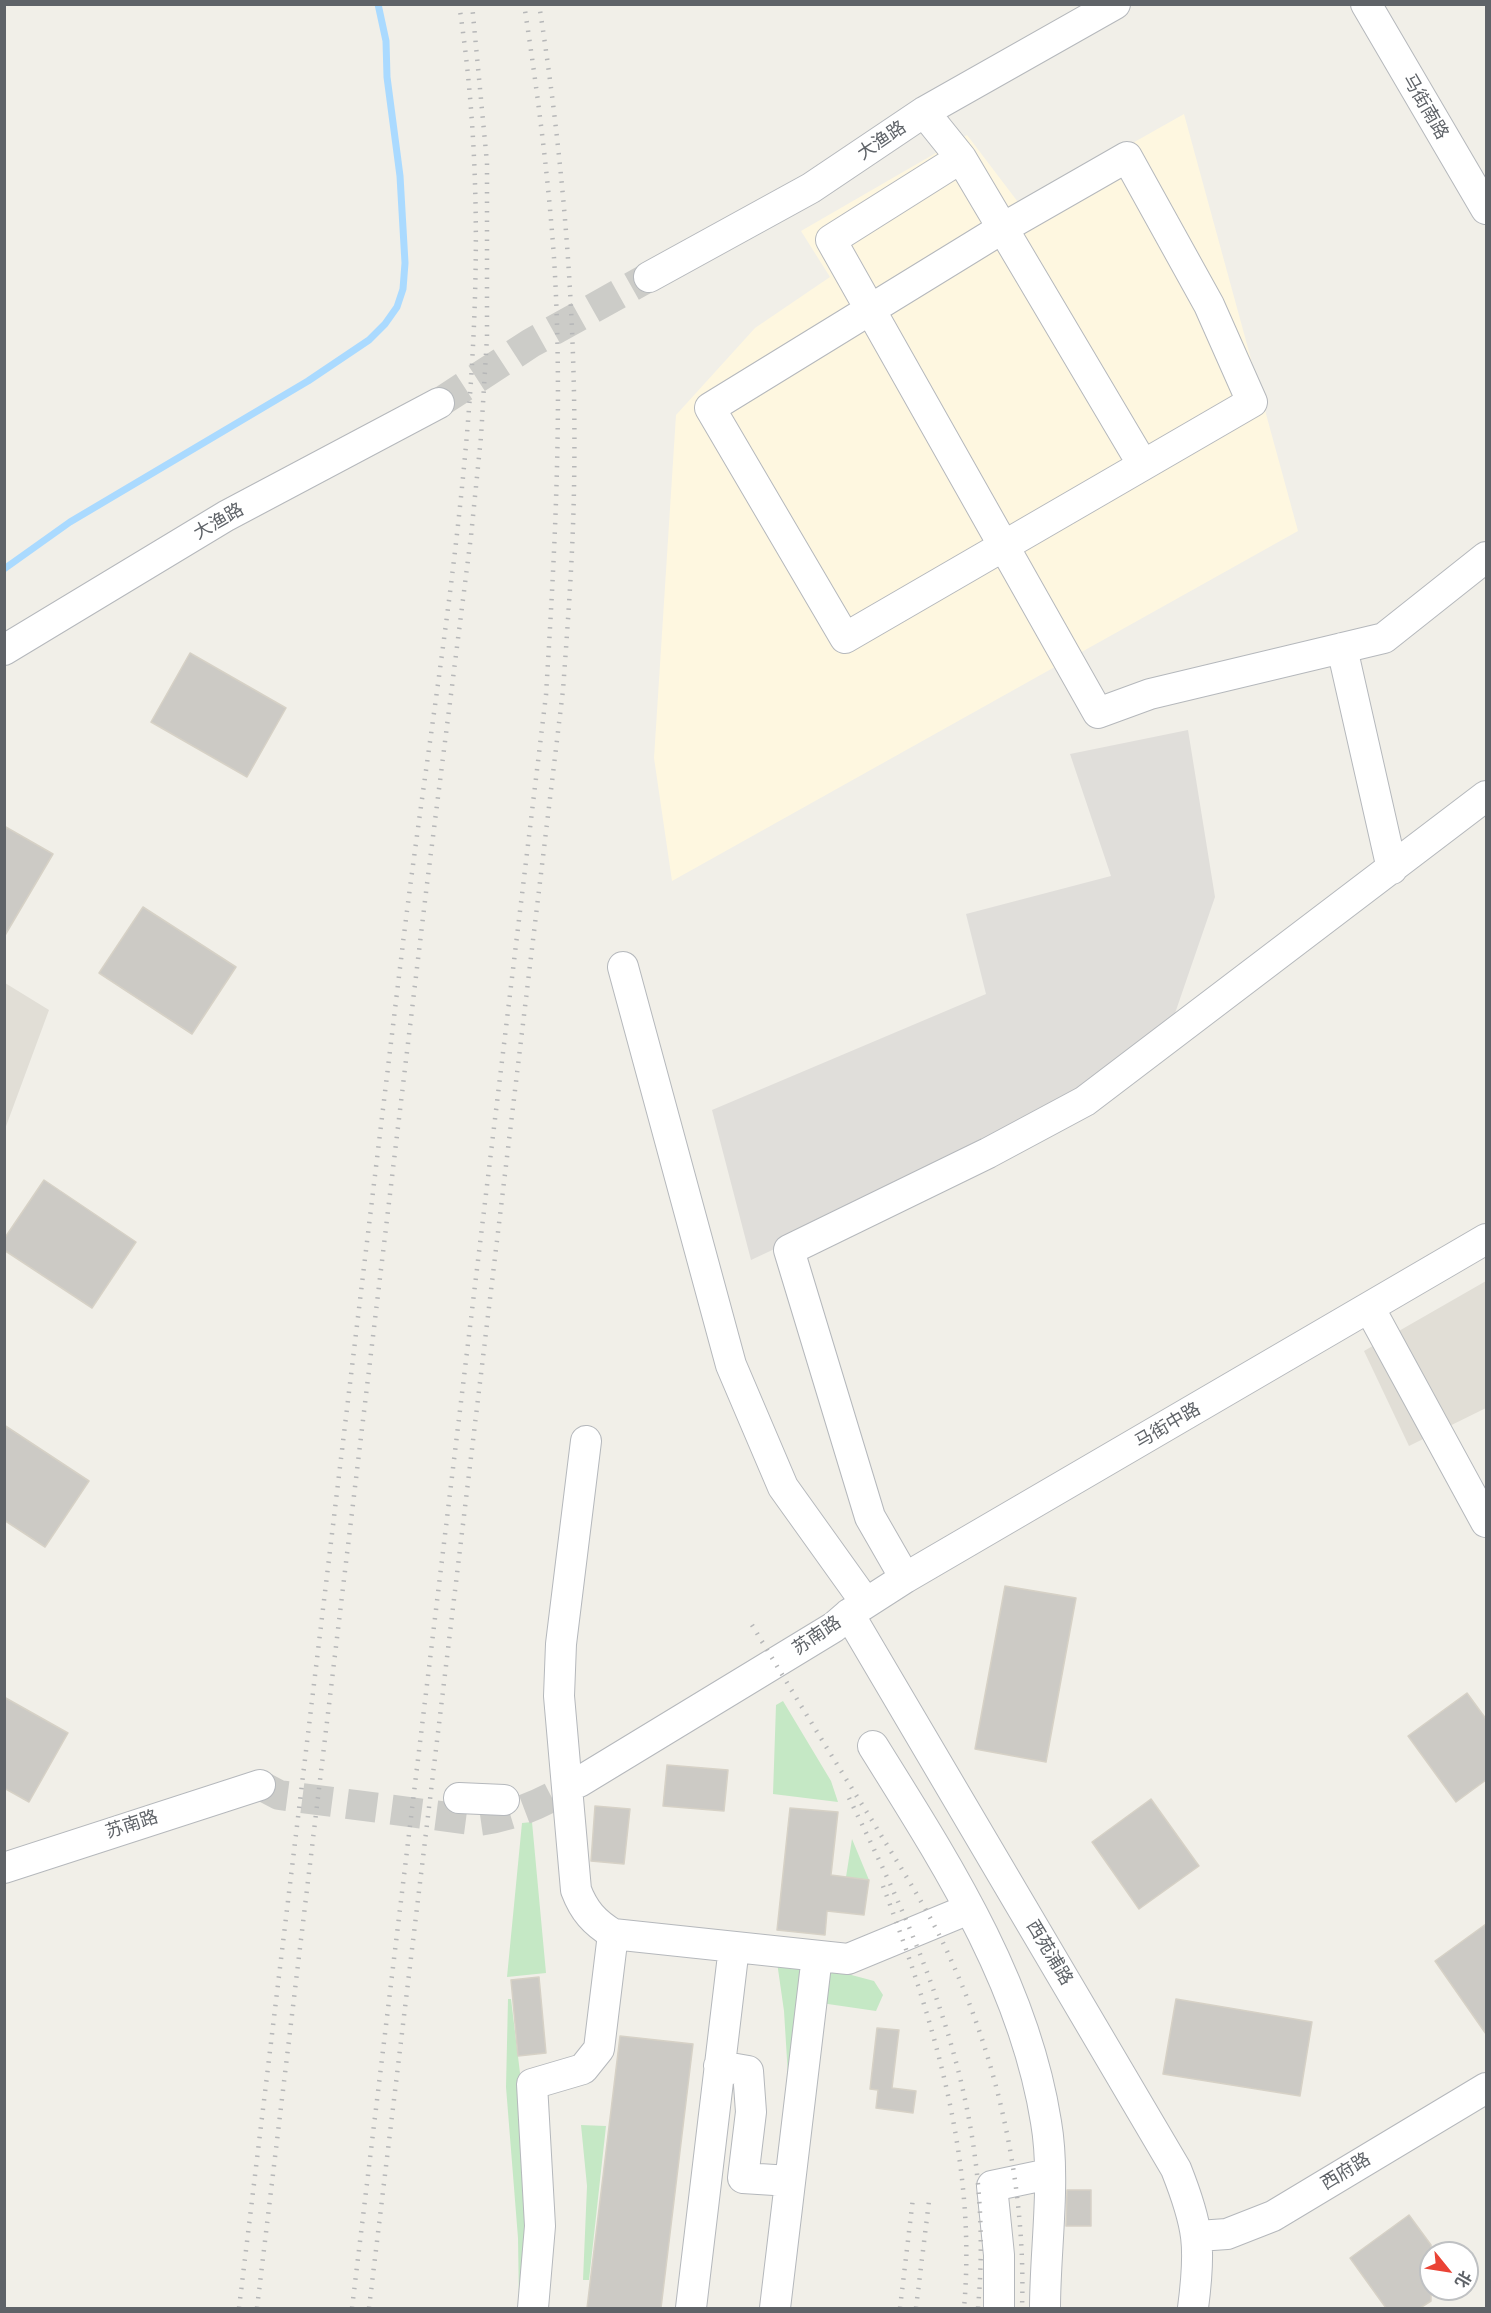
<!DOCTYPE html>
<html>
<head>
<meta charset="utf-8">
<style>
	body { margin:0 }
	#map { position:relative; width:1491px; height:2313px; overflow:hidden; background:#f1efe8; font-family:Arial,"Noto Sans SC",sans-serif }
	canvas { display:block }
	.frame { position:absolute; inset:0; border:6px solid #5f6368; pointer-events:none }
	.north { position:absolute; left:1419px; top:2241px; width:60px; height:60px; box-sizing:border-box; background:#fff; border:2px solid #bfc1c3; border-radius:50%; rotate:120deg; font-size:16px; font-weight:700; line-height:24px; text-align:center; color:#5f6368 }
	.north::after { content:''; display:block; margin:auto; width:21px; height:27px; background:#ea4335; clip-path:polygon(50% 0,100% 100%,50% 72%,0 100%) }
</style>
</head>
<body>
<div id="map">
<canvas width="1491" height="2313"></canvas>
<div class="frame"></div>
<div class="north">北</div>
</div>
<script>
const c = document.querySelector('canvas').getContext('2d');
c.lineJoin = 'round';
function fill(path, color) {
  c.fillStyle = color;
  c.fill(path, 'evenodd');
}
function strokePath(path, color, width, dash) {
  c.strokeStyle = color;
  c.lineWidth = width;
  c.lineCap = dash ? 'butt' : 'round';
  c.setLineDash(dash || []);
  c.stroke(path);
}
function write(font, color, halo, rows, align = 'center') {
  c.font = font + ' Arial,"Noto Sans SC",sans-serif';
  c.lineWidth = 6;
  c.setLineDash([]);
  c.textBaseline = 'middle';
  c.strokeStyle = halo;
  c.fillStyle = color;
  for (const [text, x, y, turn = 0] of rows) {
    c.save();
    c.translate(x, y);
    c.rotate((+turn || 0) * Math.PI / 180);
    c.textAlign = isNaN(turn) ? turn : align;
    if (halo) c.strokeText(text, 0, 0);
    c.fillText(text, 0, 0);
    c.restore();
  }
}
const commercial = new Path2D(`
	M1184 114 1298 531 672 881 654 758 676 415 755 328 830 277 801 231 967 135 1021 206Z`);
const industrial = new Path2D(`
	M1188 730 1215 897 1172 1022 1069 1098 945 1169 751 1260 712 1110 986 994 966 914 1111 876 1070 754Z`);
const education = new Path2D(`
	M5 983 49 1010 5 1129Z
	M1486 1281V1408L1409 1446 1364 1351Z`);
const green = new Path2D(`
	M783 1701 831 1781 838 1802 773 1794 776 1705Z
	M532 1822 546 1973 507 1977 522 1823Z
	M852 1839 869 1880 846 1877Z
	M777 1962 801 1967 789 2092 784 2011Z
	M829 1969 874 1981 883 1995 876 2011 821 2003Z
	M508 1999H511L520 2073 528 2216 519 2303 518 2238 506 2087Z
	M581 2125 606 2126 589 2280H583L587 2186Z`);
const stream = new Path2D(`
	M4 569 70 522 308 381 369 340 385 324 397 307 403 289 405 263 400 176 387 77 386 41 378 4`);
const building = new Path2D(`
	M190 653 286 708 247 777 151 722Z
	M4 826 53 854 4 937Z
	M143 907 236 967 192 1034 99 973Z
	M44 1180 136 1242 92 1308 4 1250V1239Z
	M4 1425 89 1481 45 1547 4 1520Z
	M1005 1586 1076 1598 1046 1762 975 1749Z
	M1467 1693 1486 1719V1780L1456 1802 1408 1736Z
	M4 1697 68 1733 29 1802 4 1788Z
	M667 1765 728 1770 724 1811 663 1806Z
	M1151 1799 1199 1866 1139 1909 1092 1842Z
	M595 1806 630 1809 624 1864 591 1861Z
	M790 1808 838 1812 831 1875 869 1880 864 1915 827 1911 825 1935 777 1930Z
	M1486 1924V2034L1435 1961Z
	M539 1977 546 2053 518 2056 511 1980Z
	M1176 1999 1312 2022 1300 2096 1163 2074Z
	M877 2028 899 2030 892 2088 916 2091 913 2113 876 2108 878 2090 870 2089Z
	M620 2036 693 2044 661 2308H587Z
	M1067 2190H1091V2226H1066Z
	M1409 2215 1431 2245V2301L1420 2308H1386L1350 2258Z`);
const minorTunnel = new Path2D(`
	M439 403 531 343 649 277
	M260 1785 279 1795 479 1821C517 1816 546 1801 579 1782`);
const minor = new Path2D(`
	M1366 4 1486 209
	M924 112 961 158 1143 465
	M1127 157 1209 305 1252 402 845 638 710 408 1003 228Z
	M961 158 831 240 1098 713 1150 694 1384 638 1486 557
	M649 277 811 188 924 112 1115 4
	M1342 648 1392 869
	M4 650 226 516 439 403
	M623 967 731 1365 783 1487 866 1603
	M1370 1309 1486 1522
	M586 1441 561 1644 559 1696 576 1890C584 1911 594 1922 613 1934L848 1959 969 1909
	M905 1578 870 1517 789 1250 988 1153 1085 1101 1486 796
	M849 1614 1176 2169C1199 2227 1201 2247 1193 2308
	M873 1746C946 1863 1024 1983 1046 2122 1056 2179 1045 2250 1045 2308
	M579 1782 834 1627 849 1614 905 1578 1486 1239
	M459 1798 504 1800
	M4 1868 260 1785
	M719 2066 748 2071 751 2112 743 2178 790 2181
	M1198 2236 1227 2234 1273 2216 1486 2088
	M533 2308 540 2226 532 2084 583 2069 599 2049 613 1934
	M691 2308 734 1947
	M775 2308 817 1956
	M999 2308V2255L992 2186 1049 2174`);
const rail = new Path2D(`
	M752 1625C792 1691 832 1757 873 1822 900 1867 930 1912 951 1960 1000 2067 1026 2192 1022 2308
	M849 1798C932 1965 995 2117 978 2308
	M883 1886C934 2021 977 2162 964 2308
	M239 2308C294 1853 348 1398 403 943 441 631 507 319 459 4
	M257 2308 427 884 471 536 481 437 487 337V163L472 4
	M352 2308 546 695C555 549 563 404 554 258 548 173 537 88 524 4
	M369 2308 563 690C567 635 571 581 573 526 579 352 566 176 539 4
	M900 2308 913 2198
	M916 2308 929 2201`);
const streetNames = [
	["马街南路",1425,107,60],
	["大渔路",882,141,-34],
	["大渔路",219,522,-30],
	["马街中路",1168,1426,-30],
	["苏南路",817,1636,-34],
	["苏南路",132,1825,-18],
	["西苑浦路",1049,1953,59],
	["西府路",1346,2172,-31]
];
fill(commercial, '#fef7e0');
fill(industrial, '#e0deda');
fill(education, '#e1ded6');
fill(green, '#c5e8c5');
strokePath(stream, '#aadaff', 7);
fill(building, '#cccac5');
strokePath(building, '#d6d1c6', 1.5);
strokePath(minorTunnel, '#ccccc8', 30, [30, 15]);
strokePath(minor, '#b5b8bc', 32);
strokePath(minor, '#fff', 30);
strokePath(rail, '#b6b7b8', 4.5, [1.5, 8]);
write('18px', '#5f6368', '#fff', streetNames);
</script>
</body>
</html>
